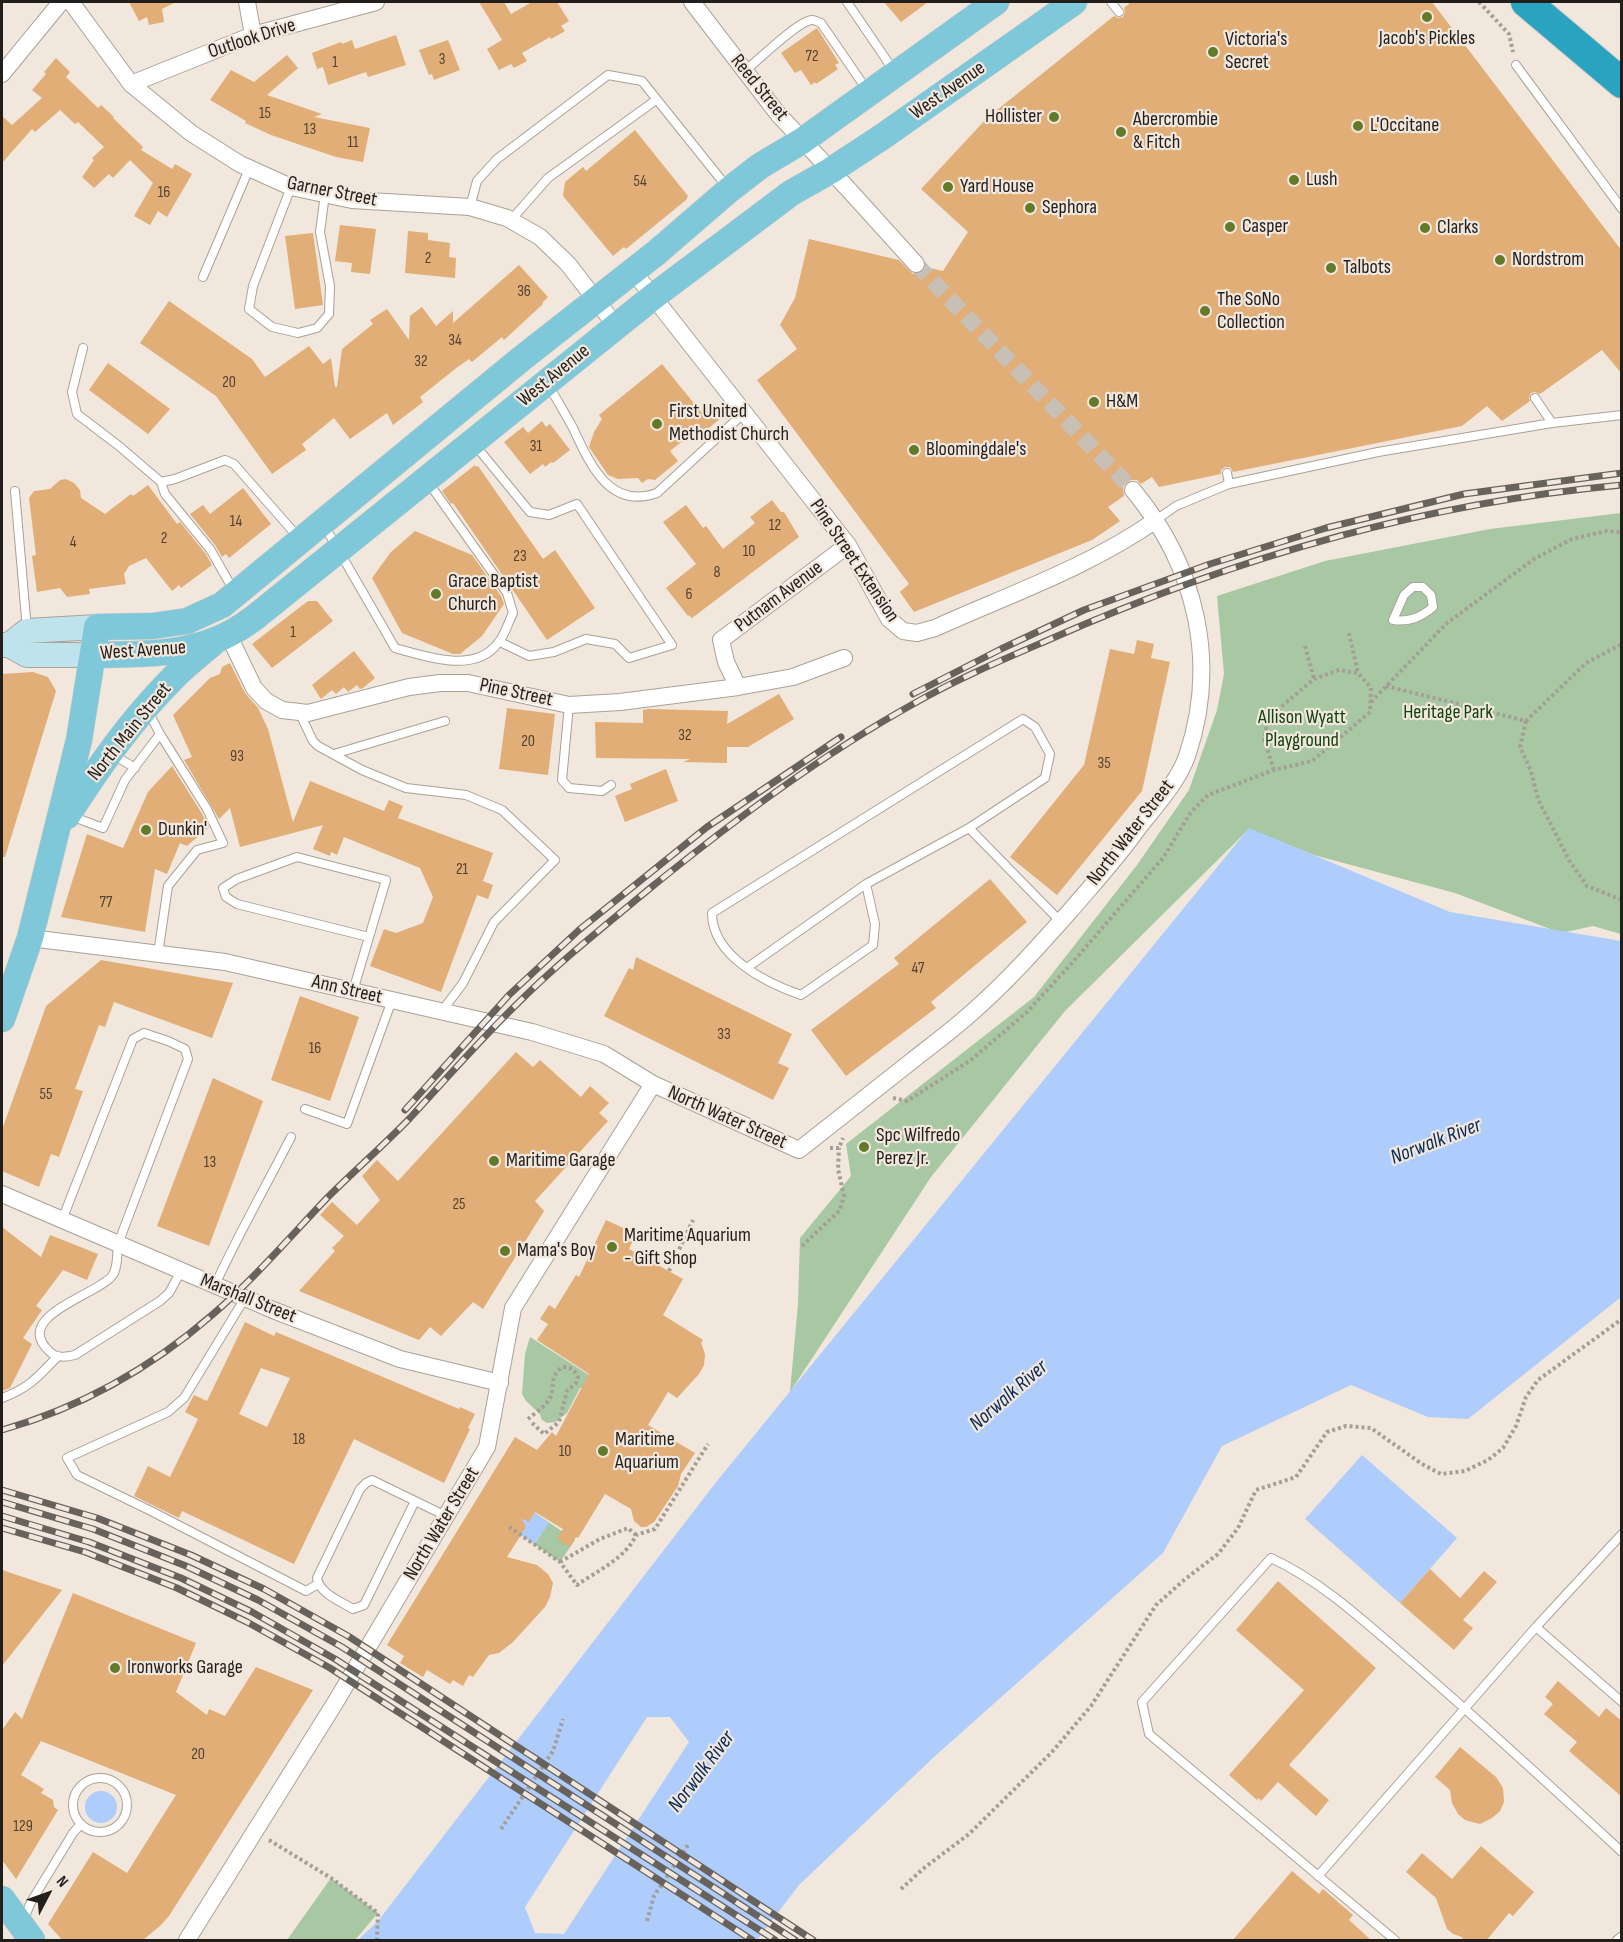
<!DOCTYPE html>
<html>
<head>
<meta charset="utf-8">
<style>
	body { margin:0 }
	#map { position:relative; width:1623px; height:1942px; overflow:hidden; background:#f1e7dc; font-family:"Sofia Sans Condensed",sans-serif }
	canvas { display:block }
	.frame { position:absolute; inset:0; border:3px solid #221e1b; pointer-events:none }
	.north { position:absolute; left:18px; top:1864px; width:60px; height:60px; -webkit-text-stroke:4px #f1e7dc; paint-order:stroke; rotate:49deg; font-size:16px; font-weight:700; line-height:24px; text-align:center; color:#221e1b }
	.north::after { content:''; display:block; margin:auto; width:21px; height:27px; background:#221e1b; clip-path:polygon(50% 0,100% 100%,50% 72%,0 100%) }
</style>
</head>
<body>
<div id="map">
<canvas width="1623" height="1942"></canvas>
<div class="frame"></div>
<div class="north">N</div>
</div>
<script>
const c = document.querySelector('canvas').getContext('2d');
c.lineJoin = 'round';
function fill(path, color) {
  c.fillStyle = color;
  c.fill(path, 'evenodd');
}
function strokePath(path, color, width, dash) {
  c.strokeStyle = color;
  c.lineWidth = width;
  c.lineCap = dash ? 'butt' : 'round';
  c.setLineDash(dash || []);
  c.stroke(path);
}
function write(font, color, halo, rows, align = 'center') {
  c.font = font + ' "Sofia Sans Condensed",sans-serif';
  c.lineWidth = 4.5;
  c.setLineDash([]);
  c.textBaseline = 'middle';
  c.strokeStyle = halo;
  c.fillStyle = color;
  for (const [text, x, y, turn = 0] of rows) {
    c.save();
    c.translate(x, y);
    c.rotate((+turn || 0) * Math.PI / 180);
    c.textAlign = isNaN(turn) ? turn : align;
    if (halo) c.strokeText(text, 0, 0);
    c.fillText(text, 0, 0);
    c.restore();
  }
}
const green = new Path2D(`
	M1621 513V934L1593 926 1561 933 1455 893 1314 855 1249 829 1065 1011 931 1177 790 1392 798 1304 800 1238 851 1176 846 1144 1034 997 1137 865 1189 790 1217 710 1224 674 1217 596 1325 561 1490 529Z
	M530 1337 589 1375 584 1388H580L567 1413 555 1422 547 1423 542 1420 540 1414 526 1401 522 1394 525 1354Z
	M523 1505 575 1540 560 1562 509 1527Z
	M331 1878 378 1913 355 1940H287Z`);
const water = new Path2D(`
	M1249 828 1450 912 1621 941V1297L1468 1419 1428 1417 1351 1385 1222 1446 1163 1553 934 1757 799 1885 757 1940H358L378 1921 717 1481Z
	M1362 1455 1457 1538 1400 1603 1305 1519Z
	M523 1505 549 1523 535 1544 509 1527Z
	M85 1807a16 16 0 1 1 32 0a16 16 0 1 1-32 0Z`);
const pier = new Path2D(`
	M647 1717H670L689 1742 564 1934 535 1933 525 1907Z`);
const building = new Path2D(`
	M129 2H176L162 9 164 22 149 25 147 17 139 21Z
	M479 2H504L511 14 532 2H557L569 21 561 26 565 31 551 39 550 37 522 53 527 61 514 68 511 64 499 70 487 49 502 40Z
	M884 2H928L901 22Z
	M1131 2H1432L1622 251V374L1602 350 1540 394 1535 392 1531 393 1529 398 1530 401 1502 421 1487 406 1462 426 1233 472 1230 467H1225L1221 470V474L1159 487 1152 477 1141 484 1137 480H1131L1123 486 1124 496 1108 507 1120 521 1092 540 914 612 900 592 909 584 757 380 797 349 780 325 795 298 809 239 899 260 913 274 923 272 926 267 943 271 968 232 921 189 987 118 1114 16 1119 18 1123 17 1125 12 1124 8Z
	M817 28 839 63 835 65 838 69 816 84 815 82 811 85 801 70 795 73 781 53Z
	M396 35 406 65 368 77 366 72 328 85 323 67 317 69 312 53 341 42 342 44 352 40 355 49Z
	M448 40 460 70 434 80 432 74 429 75 419 50Z
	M287 55 298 68 267 95 322 114 314 117 370 128 363 162 336 157 271 135 245 123 246 121 210 100 231 70 254 82Z
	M56 58 70 72 66 77 98 108 101 105 114 117 113 118 143 147 141 150 172 169 175 164 192 174 167 217 158 211 150 225 134 216 153 183 130 160 113 178 109 174 94 188 82 177 94 160 92 158 104 147 78 122 75 124 60 110 35 132 32 129 2 163V116L12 125 42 98 32 90 46 74 44 72Z
	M635 130 688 196 686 200 626 249 624 247 613 256 563 196 565 182 583 167 586 171Z
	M340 225 376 229 370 274 351 272 352 263 335 261Z
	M408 231 428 233V240L450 243 449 257 456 258 455 278 405 273Z
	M313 233 323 305 295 309 285 236Z
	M519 265 548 297 542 303 543 304 504 340 502 337 472 362 469 359 455 369 420 397 423 402 393 425 387 413 350 439 334 418 302 444 306 450 272 474 216 396 140 343 169 301 252 359 265 377 309 346 323 364 331 358 335 387H337L342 349 373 324 370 320 387 309 409 340 410 316 422 307 436 326 453 311V323Z
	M108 363 170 409 148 434 89 390Z
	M662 364 701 412 710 405 721 418 698 437 694 432 670 451 678 461 655 480 648 479 642 483 638 478 618 479 608 475 589 447 594 432 602 419 599 415Z
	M542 421 546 427 550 424 570 450 553 463 551 462 545 467 543 464 530 474 504 442 523 427 528 433Z
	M475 465 476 467 478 466 543 559 555 550 595 608 547 640 453 503 451 504 442 491Z
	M60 480 66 479 74 483 80 490 81 498 105 514 131 494 133 496 148 485 177 524 180 522 205 553 212 565 181 588 179 585 172 591 146 558 129 566 124 574 126 584 89 589 90 594 67 597 60 588 37 592 32 556 36 555 29 498 34 491 50 489Z
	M243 488 271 524 229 558 226 554 222 557 215 545 190 514 203 505 210 514Z
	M772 500 781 512H784L799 537 692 618 689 615 688 616 666 588 696 564 663 522 686 505 703 528 706 526 723 549 755 523 750 517Z
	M415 531 472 555 501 596 504 604 482 636 460 654H453L402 633 372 578 391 552Z
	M308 601H317L333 621 272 668 252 644Z
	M1137 640 1154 644 1151 658 1170 662 1142 791 1057 895 1010 857 1084 765 1110 649 1134 654Z
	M354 651 375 678 363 688 360 689 357 685 348 692 344 687 336 694 332 690 321 699 312 685Z
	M230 663 245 693 258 708 268 729 293 822 310 781 384 811 389 800 403 806 398 818 493 853 483 881 493 885 488 899 477 895 441 992 370 966 384 929 396 933 423 923 433 897 420 868 344 837 337 855 331 852 330 856 313 849 323 825 240 847 230 808 219 819 184 760 192 757 173 715 210 678 220 674 222 667Z
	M33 672 48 677 56 691 5 857H2V674Z
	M779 694 794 719 748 747H727V763L683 762 690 759 596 758 595 722 643 723V710L649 709 728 711 727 724Z
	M507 708 555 714 548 775 499 769Z
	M172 766 201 812 209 827 187 846 180 843 167 874 155 869 145 932 61 917 87 834 123 848 148 792Z
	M666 769 678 801 625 822 615 796 632 789 630 784Z
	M990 879 1027 922 931 1002 936 1008 846 1076 811 1030 899 964 894 958Z
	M636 957 792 1034 778 1063 789 1068 773 1100 604 1016 629 968 633 970Z
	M101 960 233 983 212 1038 114 1002 105 1027 99 1025 75 1089 83 1091 59 1157 51 1154 39 1187 2 1171V1130L46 1006Z
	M300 996 359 1017 330 1101 271 1080Z
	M516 1052 533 1067 540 1060 581 1097 590 1086 609 1103 599 1113 608 1121 535 1201 544 1211 483 1309 473 1302 441 1336 430 1327 419 1340 299 1291 335 1251 332 1248 344 1236 320 1215 332 1202 357 1225 380 1200 362 1176 377 1160 398 1181Z
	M213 1078 263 1101 209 1246 157 1226Z
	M606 1220 636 1234 629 1249 683 1279 663 1315 703 1340 701 1343 705 1354 704 1365 699 1374 677 1398 668 1392 648 1425 695 1453 681 1474 678 1486 654 1522 646 1527H641L634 1521 631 1509 605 1494 578 1538 576 1537 570 1547 557 1539 563 1529 535 1512 529 1522 521 1518 526 1527 507 1557 537 1565 548 1574 553 1583 550 1597 545 1607 513 1642 499 1653 489 1655 473 1677 469 1675 463 1686 453 1680 450 1684 427 1670 423 1677 400 1663 404 1656 387 1645 515 1437 537 1450 552 1432 556 1436 589 1374 537 1340 548 1324 540 1319 549 1305 555 1309 576 1275 579 1277Z
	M2 1227 41 1257 50 1235 98 1254 87 1280 63 1270 36 1306 42 1310 23 1338 32 1344 10 1388 2 1391Z
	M245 1322 274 1336 276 1332 459 1409 460 1407 475 1414 468 1428 470 1429 444 1483 354 1439 294 1564 182 1511 179 1518 134 1496 148 1466 170 1477 198 1419 185 1412 194 1395 207 1401ZM261 1368 290 1378 267 1427 239 1414Z
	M1430 1569 1460 1598 1484 1571 1497 1582 1463 1620 1473 1628 1454 1650 1400 1603Z
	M2 1570 62 1590 2 1666Z
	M1278 1581 1376 1668 1289 1765 1329 1800 1316 1816 1278 1782 1261 1801 1259 1798 1257 1800 1229 1775 1304 1690 1236 1630Z
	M73 1593 196 1643 176 1692 207 1715 209 1709 225 1716 256 1667 313 1690 169 1916 161 1925 142 1941H63L48 1924 93 1852 127 1873 176 1795 41 1741 21 1775 44 1789 41 1793 53 1800 54 1807 58 1810 16 1879 2 1860V1730L15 1712 22 1719Z
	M1558 1681 1599 1717 1606 1708 1622 1721V1797L1569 1751 1577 1742 1544 1714 1553 1704 1545 1697Z
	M1460 1747 1496 1777 1503 1788 1504 1802 1500 1811 1492 1818 1480 1824 1465 1820 1458 1814 1452 1803 1450 1790 1435 1777Z
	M1481 1846 1534 1892 1513 1916 1509 1913 1486 1941H1463L1462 1937 1453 1934 1447 1929 1436 1898 1406 1872 1422 1853 1452 1879Z
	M1292 1871 1319 1894 1323 1889 1353 1915 1349 1920 1372 1941H1232Z`);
const streetTunnel = new Path2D(`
	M916 264 1133 490`);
const path = new Path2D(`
	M1479 2 1509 34 1513 52
	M1349 633 1358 673
	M1305 646 1314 679
	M1386 686 1526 721 1586 663 1622 644
	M1371 702 1447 623 1534 559 1572 539 1607 531 1622 532
	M1526 721 1520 747 1531 771 1538 799 1569 860 1587 886 1622 900
	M893 1098 907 1101 971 1060 1027 1012 1071 964 1163 858 1191 812 1208 795 1274 770 1312 761 1370 712 1371 688 1358 673 1339 670 1314 679 1268 718 1264 740 1274 770
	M830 1148H839L843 1138
	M802 1246 840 1210 844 1196 838 1169 839 1148
	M669 1271 693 1220
	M528 1419C535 1413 545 1407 550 1398 556 1385 548 1379 562 1367 571 1367 574 1369 578 1377L576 1383 567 1391 559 1422 544 1434 531 1422
	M509 1527 560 1562 577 1585C597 1571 626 1558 636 1535L655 1529 708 1444
	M560 1562 600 1539 628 1528 636 1535
	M501 1829 553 1751 563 1719
	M269 1840 331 1878 378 1913 377 1940
	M901 1889 924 1868 969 1834 1052 1752 1091 1706 1156 1605 1184 1580 1218 1554 1238 1528 1256 1490 1296 1477 1327 1432 1346 1426 1371 1428 1422 1464 1441 1474 1465 1471 1488 1460 1503 1448 1516 1426 1526 1397 1538 1380 1622 1319
	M647 1921 654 1896 688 1845`);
const lane = new Path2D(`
	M847 2 894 71
	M1111 2 1119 12
	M1516 65 1622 209
	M744 72C756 62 799 20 812 20 815 20 818 22 821 23L867 90
	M291 187 253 286 249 309 272 327 298 333 317 328 329 314 330 286 320 232 325 194
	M470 207 477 181 497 159 608 75 642 81 727 187
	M511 220 548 178 656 100
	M203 277 249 169
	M83 348 72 392 77 414 119 446 161 482
	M548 384C556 399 565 413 573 428 590 464 609 510 657 493L745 412
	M1535 398 1552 423
	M475 445 530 512 549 515 577 504 672 645 629 658 615 644 586 639 554 652 529 656 500 642
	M1227 473 1229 484
	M15 491 27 630
	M1156 520 1176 506 1229 484 1378 452 1552 423 1622 415
	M324 525 395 648C427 657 475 674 498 643 505 635 508 623 513 613L507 593 428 482
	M1413 587H1423L1431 595 1433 607C1420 618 1409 622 1393 620L1404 595Z
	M234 591 210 549 165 494 161 482 175 479 225 460 234 464 298 537
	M569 705 562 780 569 788 602 791 611 785
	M148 711 160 734
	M299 712 313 741 318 746 362 770 406 788 466 795 502 810 555 860 494 922 463 983 442 1011
	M112 754 135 768
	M334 754 445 721
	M71 816 103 828 125 780 160 734 207 809 223 843 197 850 168 886 158 954
	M969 828 866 884 875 924 873 945 801 995C766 983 712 956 712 913L1023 719 1035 727 1050 754 1045 778 969 828 1060 921
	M748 967 866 884
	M353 991 386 880 297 857 237 879 223 888 226 897 237 904 369 937
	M305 1109 347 1124 392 1000
	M62 1220 133 1039 144 1033 168 1041 185 1049 188 1059 118 1244C117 1253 118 1269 112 1276 97 1295 12 1316 49 1351 55 1358 67 1357 75 1355L160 1301 169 1293 181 1271
	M215 1285C238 1235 266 1186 291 1137
	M245 1298 184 1398 168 1412 67 1458 77 1475 151 1511 306 1591 318 1584
	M2 1398C29 1388 38 1377 58 1356
	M415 1501 364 1605 353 1609C340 1601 319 1593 317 1578L360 1489 366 1483 372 1480 446 1516
	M1536 1627 1622 1702
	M73 1805a27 27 0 1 1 54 0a27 27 0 1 1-54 0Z
	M1318 1876 1536 1627 1622 1534
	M23 1921 31 1902 73 1833 81 1824
	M1395 1940 1149 1734 1142 1702 1271 1558C1325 1583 1369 1626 1414 1664 1484 1725 1553 1788 1622 1852
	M1617 1940 1622 1936`);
const street = new Path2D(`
	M71 2 131 84 191 133 240 164 291 187 352 200 470 207 507 218 540 237 568 264 616 326
	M247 2 253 35
	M692 2 778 114 849 190 916 264
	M2 74 61 2
	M131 84 253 35 376 2
	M633 271 848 545 889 619 903 631 917 633 935 628C1008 595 1089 567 1156 520
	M228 634 254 688 266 701 282 710 308 713 409 687 440 683H468L569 705 620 702 738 687 793 677 844 658
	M738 687 726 662 721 640 848 545
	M30 938 225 962 532 1032 604 1054 653 1084 799 1150C837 1120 875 1090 913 1060 932 1045 951 1031 969 1015 1006 983 1038 947 1070 911 1094 883 1118 857 1139 827 1155 807 1179 780 1187 756 1219 662 1196 566 1133 490
	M2 1194 273 1310 400 1359 500 1383
	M187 1940 335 1703 487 1447 513 1308 653 1084`);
const secondary = new Path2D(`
	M2 645H9L27 631 97 627
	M9 645 27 655H93`);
const primary = new Path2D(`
	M93 655C135 654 178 656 218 639 231 634 243 626 254 618L654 296 791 193 830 171 882 137 1074 2
	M67 816C99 766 132 719 174 677 186 665 200 654 213 643
	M2 1019 30 938 79 740 97 627 153 626 187 621 222 605 521 359 656 253 729 190 760 166 802 141 996 2
	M2 1899 32 1940`);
const highway = new Path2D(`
	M1526 2 1622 83`);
const rail = new Path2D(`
	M913 694 1001 649 1084 610 1210 564 1326 528 1464 494 1622 473
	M405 1110 509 995 579 930 707 827 841 737
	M2 1430C79 1408 151 1368 212 1315 253 1280 289 1238 327 1198 354 1171 383 1146 410 1118 445 1080 479 1041 516 1005 559 962 607 924 654 885 737 818 823 754 915 703 957 679 1002 660 1046 641 1228 560 1423 503 1622 485
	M2 1490 97 1518 191 1555 264 1589 348 1636 813 1940
	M2 1502 93 1529 186 1566 258 1600 342 1647 795 1940
	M2 1516 89 1542 181 1578 252 1612 335 1659 775 1940
	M2 1528 85 1552 177 1588 247 1622 330 1668 752 1940`);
const markers = [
	[1427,17,6,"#637a2b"],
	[1213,52,6,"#637a2b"],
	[1054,117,6,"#637a2b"],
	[1358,126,6,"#637a2b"],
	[1121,132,6,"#637a2b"],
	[1294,180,6,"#637a2b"],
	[948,187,6,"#637a2b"],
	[1030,208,6,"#637a2b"],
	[1230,227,6,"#637a2b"],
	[1425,228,6,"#637a2b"],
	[1500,260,6,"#637a2b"],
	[1331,268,6,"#637a2b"],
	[1205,311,6,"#637a2b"],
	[1094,402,6,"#637a2b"],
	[657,424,6,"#637a2b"],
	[914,450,6,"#637a2b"],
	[436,594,6,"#637a2b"],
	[146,830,6,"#637a2b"],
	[864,1147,6,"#637a2b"],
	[494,1161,6,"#637a2b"],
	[612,1247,6,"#637a2b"],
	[505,1251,6,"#637a2b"],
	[603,1451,6,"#637a2b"],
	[115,1668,6,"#637a2b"]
];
const numberNames = [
	["72",812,57],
	["3",442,60],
	["1",335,63],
	["15",265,114],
	["13",310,130],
	["11",353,143],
	["54",640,182],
	["16",164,193],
	["2",428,259],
	["36",524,292],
	["34",455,341],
	["32",421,362],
	["20",229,383],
	["31",536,447],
	["14",236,522],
	["12",775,526],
	["2",164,539],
	["4",73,543],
	["10",749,552],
	["23",520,557],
	["8",717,573],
	["6",689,595],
	["1",293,633],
	["32",685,736],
	["20",528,742],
	["93",237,757],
	["35",1104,764],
	["21",462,870],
	["77",106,903],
	["47",918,969],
	["33",724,1035],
	["16",315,1049],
	["55",46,1095],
	["13",210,1163],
	["25",459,1205],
	["18",299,1440],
	["10",565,1452],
	["20",198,1755],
	["129",23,1827]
];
const streetNames = [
	["Outlook Drive",252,39,-18],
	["Reed Street",759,88,51],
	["West Avenue",948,91,-35],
	["Garner Street",332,192,11],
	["West Avenue",554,376,-39],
	["Pine Street Extension",854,561,56],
	["Putnam Avenue",779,597,-37],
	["West Avenue",143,651,-4],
	["Pine Street",516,693,12],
	["North Main Street",130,732,-51],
	["North Water Street",1131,833,-52],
	["Ann Street",347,990,13],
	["North Water Street",727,1118,24],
	["Marshall Street",248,1299,22],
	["North Water Street",442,1524,-59]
];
const poiNames = [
	["Jacob's Pickles",1427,39,"center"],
	["Victoria's",1225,40],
	["Secret",1225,63],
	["Hollister",1042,117,"right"],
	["Abercrombie",1133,120],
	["& Fitch",1133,143],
	["L'Occitane",1370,126],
	["Lush",1306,180],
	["Yard House",960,187],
	["Sephora",1042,208],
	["Casper",1242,227],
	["Clarks",1437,228],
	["Nordstrom",1512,260],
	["Talbots",1343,268],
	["The SoNo",1217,300],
	["Collection",1217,323],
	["H&M",1106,402],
	["First United",669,412],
	["Methodist Church",669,435],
	["Bloomingdale's",926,450],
	["Grace Baptist",448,582],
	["Church",448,605],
	["Dunkin'",158,830],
	["Spc Wilfredo",876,1136],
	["Perez Jr.",876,1159],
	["Maritime Garage",506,1161],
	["Maritime Aquarium",624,1236],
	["- Gift Shop",624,1259],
	["Mama's Boy",517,1251],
	["Maritime",615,1440],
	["Aquarium",615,1463],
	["Ironworks Garage",127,1668]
];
const parkNames = [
	["Heritage Park",1448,713],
	["Allison Wyatt",1302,718],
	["Playground",1302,741]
];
const waterNames = [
	["Norwalk River",1436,1142,-21],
	["Norwalk River",1009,1396,-41],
	["Norwalk River",702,1772,-53]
];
fill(green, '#a7c8a3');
fill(water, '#aecdfc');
fill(pier, '#f1e7dc');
fill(building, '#e0ae76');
strokePath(streetTunnel, '#c8bfb5', 16, [16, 8]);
strokePath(lane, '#aaa197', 10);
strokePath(street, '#aaa197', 18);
strokePath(secondary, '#aaa197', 26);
strokePath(primary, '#cac9c8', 27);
strokePath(highway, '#cac9c8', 32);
strokePath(path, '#a69e96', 4, [3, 3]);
strokePath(lane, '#fff', 8);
strokePath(street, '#fff', 16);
strokePath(secondary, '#bfe3ec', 24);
strokePath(primary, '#7fc8d9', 26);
strokePath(highway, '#29a3bf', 30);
strokePath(rail, '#68625c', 7);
strokePath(rail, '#f1e7dc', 4.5, [14]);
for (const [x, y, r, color] of markers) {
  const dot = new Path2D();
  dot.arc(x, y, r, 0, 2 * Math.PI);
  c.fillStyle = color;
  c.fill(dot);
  strokePath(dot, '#f1e7dc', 2);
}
write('16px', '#524232', null, numberNames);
write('20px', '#221e1b', '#f1e7dc', streetNames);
write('20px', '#221e1b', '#f1e7dc', poiNames, 'left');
write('20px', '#10430d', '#f1e7dc', parkNames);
write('italic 21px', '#07285a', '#f1e7dc', waterNames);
</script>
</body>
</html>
